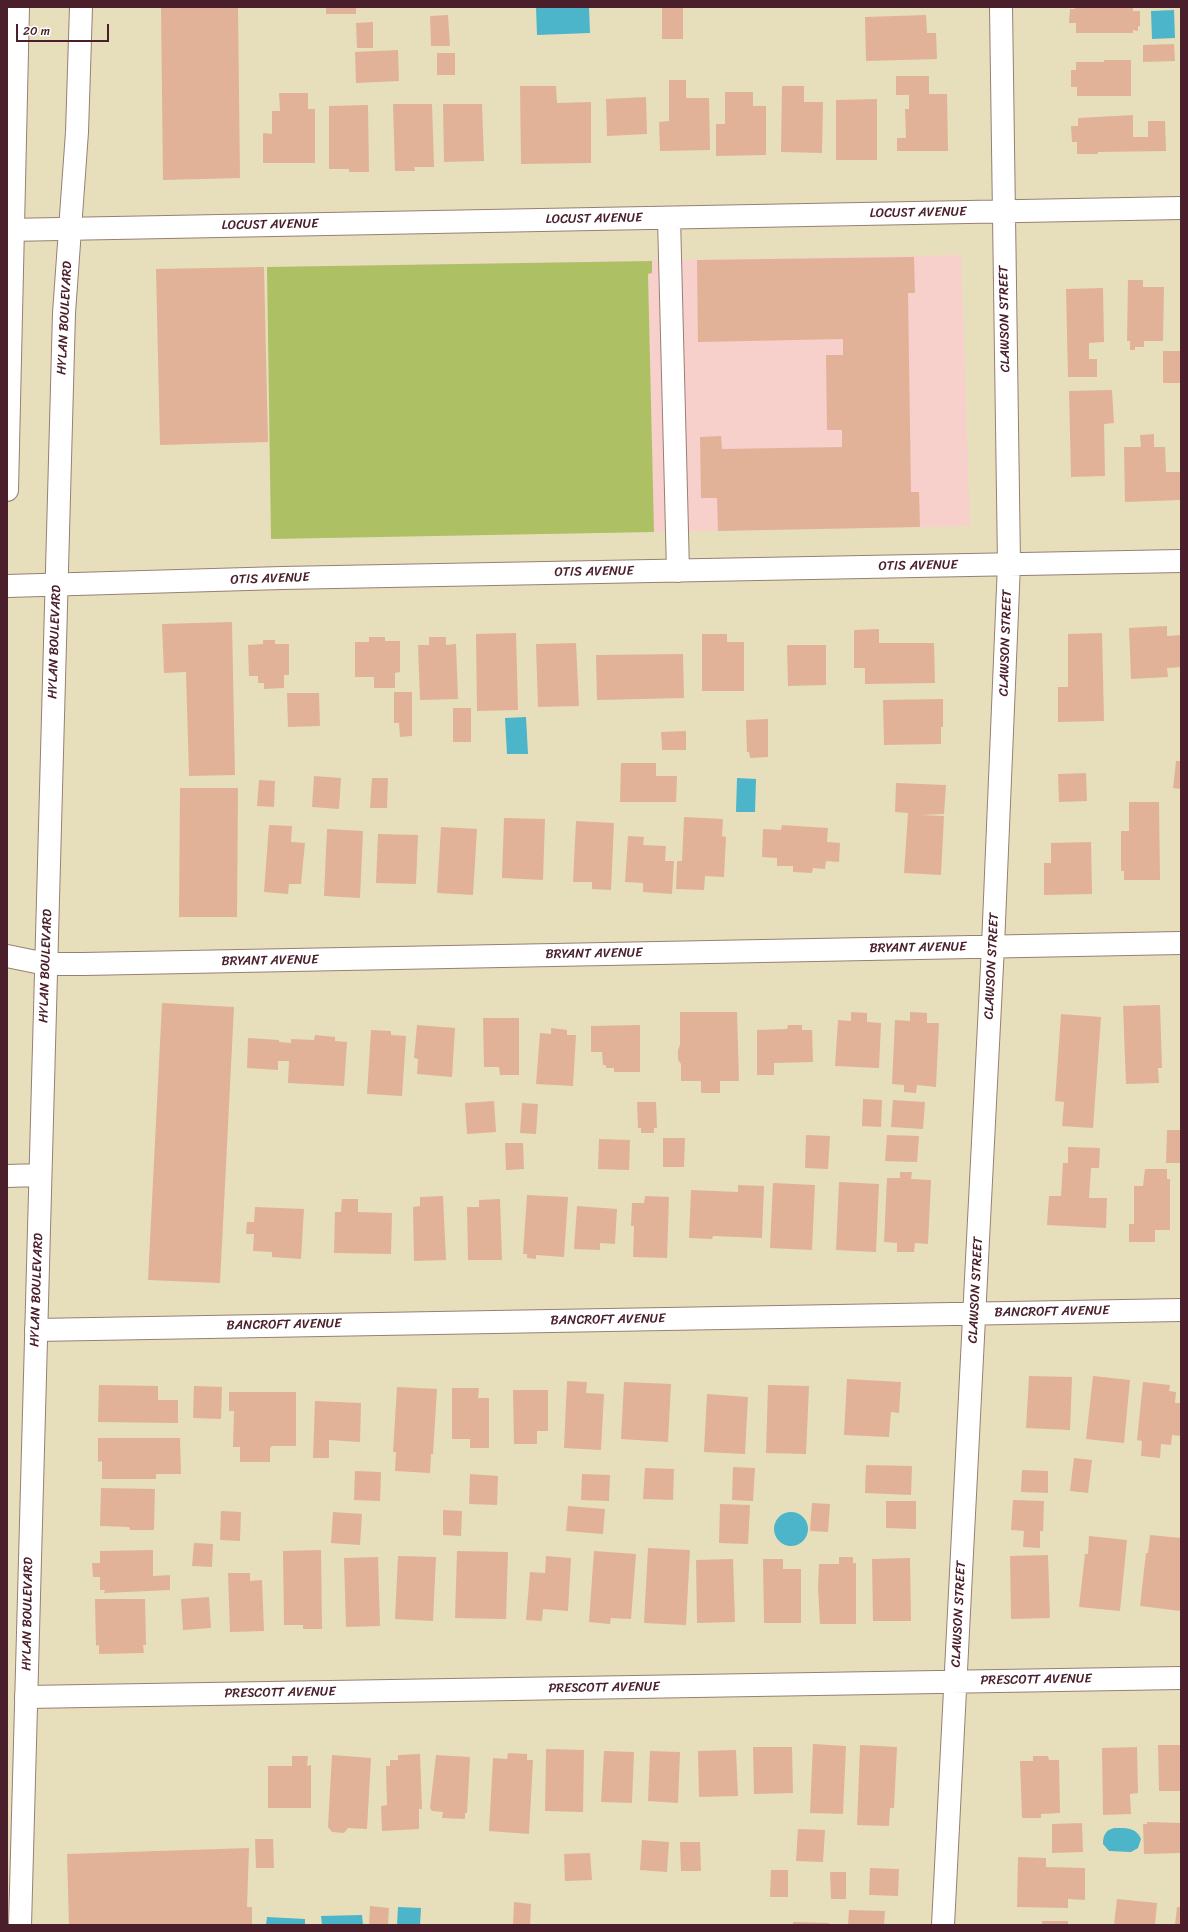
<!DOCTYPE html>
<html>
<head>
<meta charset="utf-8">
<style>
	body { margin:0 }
	#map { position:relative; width:1188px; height:1932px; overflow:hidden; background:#e7dfbb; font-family:Sriracha,sans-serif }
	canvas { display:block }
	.frame { position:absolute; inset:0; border:8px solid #4a1f2b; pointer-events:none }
	.scale { position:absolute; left:16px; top:24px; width:93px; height:18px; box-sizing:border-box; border:2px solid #4a1f2b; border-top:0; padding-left:5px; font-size:12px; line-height:14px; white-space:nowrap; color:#4a1f2b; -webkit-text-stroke:3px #fff; paint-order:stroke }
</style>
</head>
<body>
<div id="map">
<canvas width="1188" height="1932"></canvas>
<div class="frame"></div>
<div class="scale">20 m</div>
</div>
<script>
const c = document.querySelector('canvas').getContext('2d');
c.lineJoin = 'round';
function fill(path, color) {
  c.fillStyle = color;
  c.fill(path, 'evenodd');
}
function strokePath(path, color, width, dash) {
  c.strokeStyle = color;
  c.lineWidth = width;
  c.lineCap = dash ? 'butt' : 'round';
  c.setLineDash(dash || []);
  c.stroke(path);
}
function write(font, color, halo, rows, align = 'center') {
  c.font = font + ' Sriracha,sans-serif';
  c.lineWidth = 3.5;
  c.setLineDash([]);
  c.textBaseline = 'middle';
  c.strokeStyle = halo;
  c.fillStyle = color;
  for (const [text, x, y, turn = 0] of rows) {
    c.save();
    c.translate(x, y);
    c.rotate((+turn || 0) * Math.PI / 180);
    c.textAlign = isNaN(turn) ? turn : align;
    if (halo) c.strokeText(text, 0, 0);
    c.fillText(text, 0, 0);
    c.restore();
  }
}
const built = new Path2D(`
	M961 255 970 526 271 539 267 267Z`);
const green = new Path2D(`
	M652 261V273L648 274 654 532 271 539 267 267Z`);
const water = new Path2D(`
	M536 7H589L590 33 537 35Z
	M1174 10 1175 38 1152 39 1151 11Z
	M526 717 528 754H507L505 718Z
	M737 778 756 779 755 812H736Z
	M774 1529a17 17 0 1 1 34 0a17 17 0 1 1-34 0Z
	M1114 1828C1126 1828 1136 1827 1141 1839L1138 1848 1131 1852 1109 1851 1103 1844C1103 1835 1106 1830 1114 1828Z
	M398 1907 421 1908 420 1925H397Z
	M362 1915 363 1925H322L321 1916Z
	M267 1917 305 1919V1925H266Z`);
const building = new Path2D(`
	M161 7H238L240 178 163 180Z
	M326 7H356V14H326Z
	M662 7H683V39H662Z
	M1075 7H1133V11H1140V26H1138V31L1133 30V33H1076V23H1069L1070 9H1075Z
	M448 15 450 46H431L430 16Z
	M926 15 927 33H936L937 59 866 61 865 17Z
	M373 22V48H357L356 23Z
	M1174 44 1175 61 1143 62V45Z
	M398 50 399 81 356 83 355 52Z
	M437 53H455V75H437Z
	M1104 60H1131V96H1077V87H1071V70H1076V62H1104Z
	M896 76H929V94H947L948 151H897V138H906L905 109H909V95H896Z
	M669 80H686V98H709L710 150 660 151 659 122 669 121Z
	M520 86H556L557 103 591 102V163L521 164Z
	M782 86H804V102H823L822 153 781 152Z
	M725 92H753V106H766V155L716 156V124H725Z
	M279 93H308V109H315V163H263V133L272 134V111H280Z
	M646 97 647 134 607 136 606 99Z
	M877 99V160H836V100Z
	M393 104H432L434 167H414L415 171H395Z
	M443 104H482L484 161 444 162Z
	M368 105 369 172H349V169H329V106Z
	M1133 115V137H1148V121H1165L1166 151 1098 152V154H1077V142H1072L1071 126H1078V118Z
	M914 257 915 293H908L911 492H919L920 527 718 531 717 498H701L700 437 721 436 722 449 842 447V430H827L826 355H843V339L698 342 697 260Z
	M264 267 268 442 160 445 156 269Z
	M1128 280H1143V287H1164L1163 341H1144V347H1135V350H1130V341H1127Z
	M1103 288 1104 342 1089 343V359H1097V377H1068L1066 289Z
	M1163 351H1180L1181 383H1163Z
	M1112 390 1114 423 1104 424 1105 476 1071 477 1069 391Z
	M1154 434V447H1165L1166 472H1181V500L1125 502 1124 447H1141L1140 435Z
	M232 622 235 775 189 776 186 672 164 673 162 624Z
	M1167 626V636L1181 635V667L1167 668 1168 677 1131 679 1129 628Z
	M879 629V643H934L935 683 865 684V668H854V630Z
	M516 633 518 710 477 711 476 634Z
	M1102 633 1104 721 1058 722V687H1068V634Z
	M702 634H727V642H744V691H702Z
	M369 637H385V641H400V672L395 673V688H374V677H355V642H369Z
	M429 637H446V645L456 644 458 699 420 700 418 645H429Z
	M263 640H275V644H289V675H284V688L264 689V683H258V676H249L248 645 263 644Z
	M576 643 579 706 538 707 536 644Z
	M787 645H826V685L788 686Z
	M683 654 684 698 597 700 596 655Z
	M394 692H412V736L400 737 399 723H394Z
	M287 693H319L320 726 288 727Z
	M943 699V727H941V744L884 745 883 700Z
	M453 708H471V742H453Z
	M768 719V757L750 758 749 752H747L746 720Z
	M686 731V750H662L661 732Z
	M1176 761H1181V789L1173 788Z
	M621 763H656V776H677L676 802H620Z
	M1086 773 1087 801 1059 802 1058 774Z
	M314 776 341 778 339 809 312 807Z
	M372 778H388L387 808H370Z
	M259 780 275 781 274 807 257 806Z
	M896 783 946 785 944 814 921 815 944 816 941 875 904 873 908 813 895 812Z
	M180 788H238L237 917H179Z
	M1129 802H1159L1160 880H1124V871H1121V831H1129Z
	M684 817 723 819 722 836 726 837 724 877 705 876 704 890 676 889 677 861H682Z
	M504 818 545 819 543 880 502 878Z
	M576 821 614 823 611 890 592 889V882H573Z
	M269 825 292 826 291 842 305 843 301 884H289L288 894 264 892Z
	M782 825 828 828 827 842 840 843 839 862 826 861 825 869 813 868 812 873 793 872V866H777V858L762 857 763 829 781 830Z
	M441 827 477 829 473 895 437 893Z
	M327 829 363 831 360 898 324 896Z
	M378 834 418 835 416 884 376 883Z
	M628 836 644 837 643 845 666 846 665 861H674L672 894 643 892V883L625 882Z
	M1091 842 1092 894 1044 895V863H1051V843Z
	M162 1003 234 1007 220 1283 148 1280Z
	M1160 1005 1162 1068H1158L1159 1083 1126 1084 1123 1006Z
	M680 1012H737L739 1081H720V1093H701V1081H681V1064L678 1060V1050L680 1045Z
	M851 1012 867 1013V1022L881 1023 879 1068 835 1066 838 1020 851 1021Z
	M910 1012 927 1013V1023H939L936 1087 917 1085 916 1093 904 1092V1085L892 1084 895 1020 910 1021Z
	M1061 1014 1101 1017 1093 1128 1062 1126 1064 1102 1055 1101Z
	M483 1018H519V1075H500L499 1067H484Z
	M417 1025 455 1028 452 1077 417 1074 418 1059 414 1058Z
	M640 1025V1072H614V1068H606V1065H603L602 1052H591V1026Z
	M788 1025H802V1030H812L813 1062 774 1063V1075H757V1030L787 1029Z
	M551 1028 567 1030V1035H576L573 1086 536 1084 540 1033 551 1034Z
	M371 1030 391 1031V1035L406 1036 402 1096 367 1094Z
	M315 1035 335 1037V1041L347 1042 344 1086 288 1083 289 1061H278V1070L247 1068 248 1038 279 1040V1042L291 1043V1039L314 1040Z
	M863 1099 882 1100 881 1127 862 1126Z
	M893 1100 925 1102 923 1129 891 1127Z
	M494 1101 496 1132 467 1134 465 1103Z
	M637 1102H656L657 1128H654V1133H641V1128H638Z
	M522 1103 538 1104 536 1134 520 1133Z
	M1167 1130H1181V1163H1166Z
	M806 1135 830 1136 828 1169 805 1168Z
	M887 1135 919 1136 917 1162 885 1161Z
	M663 1138H685L684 1167H663Z
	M599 1139 630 1140 629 1170 598 1169Z
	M505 1143H523L524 1169 506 1170Z
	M1068 1147 1100 1148 1099 1168H1091L1089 1198H1107L1106 1228 1047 1225 1049 1196H1061L1063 1163H1068Z
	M1145 1169H1167V1179H1170V1230H1155V1242H1129V1224H1134V1186H1143Z
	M900 1172H912L911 1179 931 1180 928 1244 915 1243 914 1252H897V1243L884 1242 887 1178H900Z
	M839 1182 879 1184 876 1252 836 1250Z
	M773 1183 815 1185 812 1250 770 1248Z
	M738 1185 764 1186 762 1238 713 1236 712 1239 689 1238 691 1190 738 1192Z
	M527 1195 568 1197 564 1257 536 1255V1259L527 1258V1254H523Z
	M443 1196 446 1260 414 1261 413 1207 420 1206V1197Z
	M645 1196 669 1197 667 1258 633 1257 634 1226H631L632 1203H644Z
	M342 1199H358V1212L392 1213 391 1254 334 1253 335 1212H341Z
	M500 1199 502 1260H468L467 1207H479V1200Z
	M577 1206 617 1209 615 1244 600 1243V1250L574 1249Z
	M255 1207 304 1209 301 1259 272 1257V1252L253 1251 254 1234H246L247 1222H254Z
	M1029 1376 1072 1377 1070 1430 1026 1428Z
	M1093 1376 1130 1380 1124 1443 1086 1439Z
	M847 1379 901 1382 899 1413 891 1412 889 1437 844 1435Z
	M567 1381 587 1382 586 1393 604 1394 601 1450 564 1448Z
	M624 1382 671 1384 668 1442 621 1439Z
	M1143 1382 1170 1385 1169 1391 1176 1392 1175 1403H1181V1436L1172 1435 1171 1445 1161 1444 1160 1458 1141 1456 1142 1441 1137 1440Z
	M99 1385 158 1386V1400H178V1423L98 1422Z
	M768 1385 809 1386 806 1454 766 1453Z
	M194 1386 222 1387 221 1419 193 1418Z
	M397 1387 437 1389 433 1454H431L430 1473 395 1471 396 1452H393Z
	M452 1388H479L478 1398H489V1448H470V1439H452Z
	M513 1390H548V1431H537V1444H514Z
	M229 1392H296V1446H272L270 1448V1462H240V1447H233L234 1411H229Z
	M707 1394 748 1397 745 1454 704 1452Z
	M315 1401 361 1403 360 1442 329 1440V1458H313Z
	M98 1438H180L181 1474H156V1479H102V1461L98 1462Z
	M1074 1458 1092 1460 1088 1493 1070 1491Z
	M866 1465 912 1466 911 1495 865 1493Z
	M733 1467 755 1468 753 1501 732 1500Z
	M645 1468 674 1469 673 1500 643 1499Z
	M1022 1470 1048 1471V1493L1021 1492Z
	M355 1471 381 1472 380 1501 354 1500Z
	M470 1474 498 1476 497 1505 469 1504Z
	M582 1474 610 1475 609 1501 581 1500Z
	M101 1488 155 1489 154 1530H130L129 1527 100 1526Z
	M1013 1500 1044 1501 1043 1531H1040V1548L1023 1547 1024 1531 1011 1530Z
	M886 1501H916V1529L886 1528Z
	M812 1503 830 1504 828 1532 810 1531Z
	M720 1504 750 1505 748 1544 719 1543Z
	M568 1506 605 1509 603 1534 566 1531Z
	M443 1510 462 1511 461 1536 443 1535Z
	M221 1511 241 1512 240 1541 220 1540Z
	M333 1512 362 1514 360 1545 331 1543Z
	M1150 1535 1181 1538V1611L1140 1606 1146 1553H1148Z
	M1089 1536 1127 1540 1120 1611 1079 1607 1085 1554H1088Z
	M194 1543 213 1544 212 1567 192 1566Z
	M648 1548 690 1550 686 1625 644 1623Z
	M153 1550V1576L170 1575V1590L104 1593 105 1590H100V1577H93L92 1563H100V1551Z
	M321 1550 322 1629H303V1625H284L283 1551Z
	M457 1551 508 1552 506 1619 455 1618Z
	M594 1551 636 1554 631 1619 611 1618 610 1624 589 1622Z
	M1048 1555 1050 1618 1011 1619 1010 1556Z
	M398 1556 436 1557 433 1621 395 1619Z
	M546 1556 571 1558 568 1611 543 1609 542 1621 526 1620 530 1572 545 1573Z
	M378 1557 380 1626 346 1627 344 1558Z
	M839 1557H853V1563H856V1624H820L818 1587 819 1564H839Z
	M910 1558 911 1621H873L872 1559Z
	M733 1559 735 1622 697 1623 696 1560Z
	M763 1559H783V1569H801V1623H764Z
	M228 1573H250V1581L262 1580 264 1631 230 1632Z
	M209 1597 211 1628 183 1630 181 1599Z
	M95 1599H145L146 1645H143L144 1653 99 1654V1645L96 1646Z
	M813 1744 846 1746 843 1814 810 1813Z
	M860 1745 897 1747 894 1808H890L889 1826 857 1825Z
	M1158 1745H1181V1791H1159Z
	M753 1747H792L793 1793 754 1794Z
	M1137 1747 1138 1793 1130 1794 1131 1814 1103 1815 1102 1748Z
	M546 1749 584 1750 583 1812 545 1811Z
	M736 1750 738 1796 699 1797 698 1751Z
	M604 1751 634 1752 632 1803 601 1802Z
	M650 1751 680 1752 678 1803 648 1801Z
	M508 1753 527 1754V1760H533L529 1834 489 1831 493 1758 507 1759Z
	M420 1754 422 1809H419V1829L382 1831 381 1806 387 1805 386 1766H390V1760H398V1755Z
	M332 1755 371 1758 367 1829 348 1828 344 1833 332 1832 328 1827Z
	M436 1755 470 1757 467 1813H465V1819L442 1818 443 1812 432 1811 430 1808Z
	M292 1756H308L307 1766 311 1765V1808H268V1766H292Z
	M1033 1756H1048L1049 1760H1059L1060 1813 1041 1814V1818H1022L1020 1761H1033Z
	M1147 1822 1181 1823V1853L1144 1854 1143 1824H1147Z
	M1082 1823 1083 1852 1052 1853V1824Z
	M798 1829 825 1830 823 1862 796 1861Z
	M255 1839H273L274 1868H256Z
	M642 1840 669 1842 667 1872 640 1870Z
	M680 1842H700L701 1871H681Z
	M249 1848 247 1907H252V1925H69L67 1854Z
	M590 1853 592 1880 565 1881 564 1854Z
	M1018 1857 1046 1858V1867L1085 1868V1900L1068 1899V1908L1017 1907Z
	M870 1868 899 1869 898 1896 869 1895Z
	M771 1870H788V1897H770Z
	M830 1872H846V1899H831Z
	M1117 1899 1157 1903 1155 1925H1114Z
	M514 1902 531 1904 530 1925H513Z
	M370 1906 389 1908 388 1925H369Z
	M1177 1907H1181V1925H1175Z
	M849 1910 885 1911 884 1925H848Z
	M1042 1921H1068V1925H1042Z
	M793 1922 829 1923V1925H793Z`);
const minor = new Path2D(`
	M669 218 678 571
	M7 230 1181 208
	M7 586 282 578 1181 561
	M7 956 46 964H83L1181 943
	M36 1330 1181 1310
	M26 1697 1181 1678
	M943 1925 993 946 1009 564 1001 7`);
const major = new Path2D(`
	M7 490 18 7
	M7 1176 39 1175
	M20 1925 64 313 77 132 81 7`);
const streetNames = [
	["LOCUST AVENUE",918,213,-1],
	["LOCUST AVENUE",594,219,-1],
	["LOCUST AVENUE",270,225,-1],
	["HYLAN BOULEVARD",65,318,-87],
	["CLAWSON STREET",1005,319,-91],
	["OTIS AVENUE",918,566,-1],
	["OTIS AVENUE",594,572,-1],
	["OTIS AVENUE",270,579,-2],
	["HYLAN BOULEVARD",55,642,-88],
	["CLAWSON STREET",1006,643,-88],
	["BRYANT AVENUE",918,948,-1],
	["BRYANT AVENUE",594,954,-1],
	["BRYANT AVENUE",270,961,-1],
	["HYLAN BOULEVARD",46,966,-88],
	["CLAWSON STREET",992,966,-87],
	["HYLAN BOULEVARD",37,1290,-88],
	["CLAWSON STREET",976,1290,-87],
	["BANCROFT AVENUE",1052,1312,-1],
	["BANCROFT AVENUE",608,1320,-1],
	["BANCROFT AVENUE",284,1325,-1],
	["HYLAN BOULEVARD",28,1614,-89],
	["CLAWSON STREET",959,1614,-87],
	["PRESCOTT AVENUE",1036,1680,-1],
	["PRESCOTT AVENUE",604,1688,-1],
	["PRESCOTT AVENUE",280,1693,-1]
];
fill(built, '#f7d0cc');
fill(green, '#adc064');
fill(water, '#4cb5ca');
fill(building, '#e1b297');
strokePath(minor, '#987f73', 24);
strokePath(major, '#987f73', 24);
strokePath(minor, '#fff', 22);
strokePath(major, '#fff', 22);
write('13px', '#4a1f2b', '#fff', streetNames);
</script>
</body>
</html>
